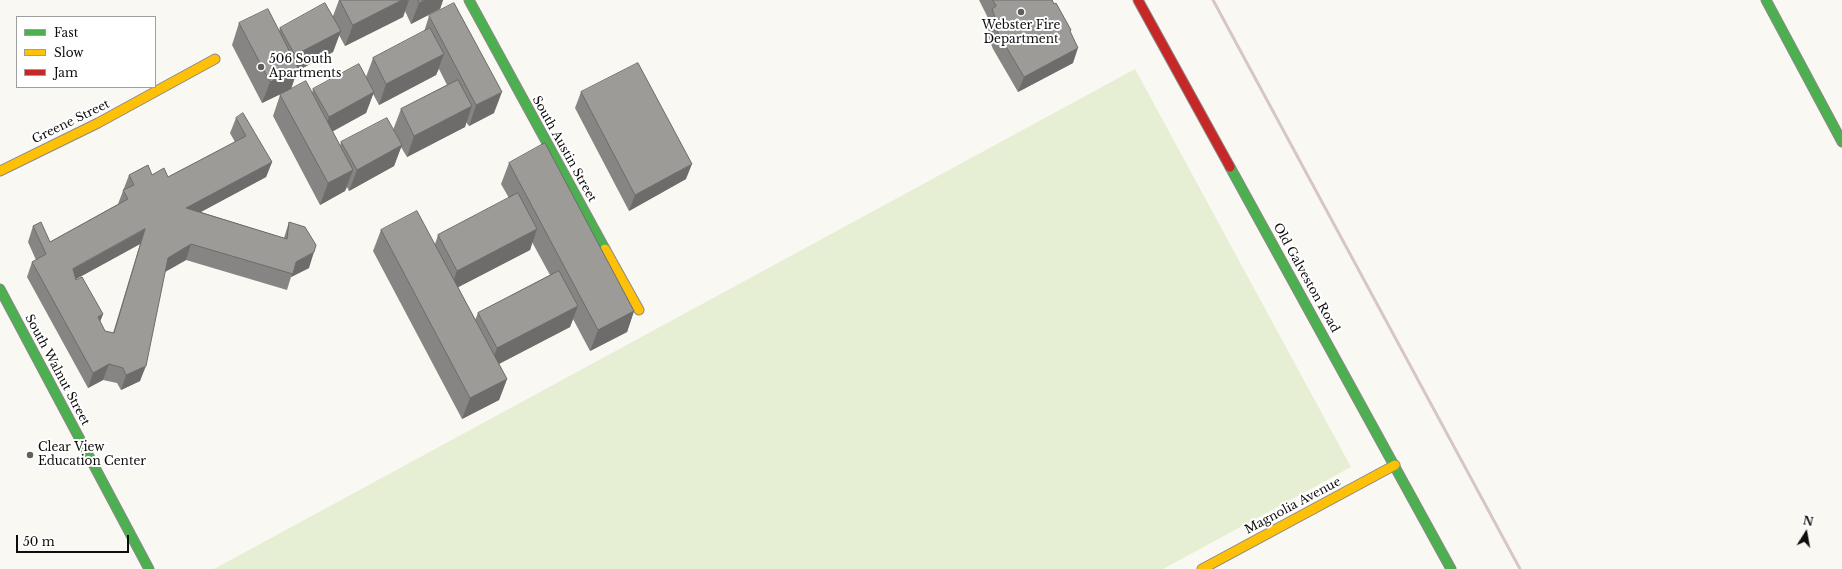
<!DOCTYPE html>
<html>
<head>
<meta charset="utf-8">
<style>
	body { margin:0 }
	#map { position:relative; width:1842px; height:569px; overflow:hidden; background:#faf8f2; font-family:"Libre Baskerville",serif }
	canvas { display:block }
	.legend { position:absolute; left:16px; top:16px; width:140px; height:72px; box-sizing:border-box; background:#fff; border:1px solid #9e9e9e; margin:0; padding:5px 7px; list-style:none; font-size:12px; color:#0d0d0d }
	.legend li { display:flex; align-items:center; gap:8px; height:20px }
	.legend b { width:20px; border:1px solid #9e9e9e }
	.north { position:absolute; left:1786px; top:513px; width:40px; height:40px; -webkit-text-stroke:3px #fff; paint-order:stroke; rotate:11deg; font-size:11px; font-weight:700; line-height:16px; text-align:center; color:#0d0d0d }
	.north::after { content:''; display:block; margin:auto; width:14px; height:18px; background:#0d0d0d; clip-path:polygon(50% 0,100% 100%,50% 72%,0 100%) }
	.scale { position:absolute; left:16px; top:535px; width:113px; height:18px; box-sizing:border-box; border:2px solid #0d0d0d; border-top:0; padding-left:5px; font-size:12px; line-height:14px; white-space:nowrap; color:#0d0d0d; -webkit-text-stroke:3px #fff; paint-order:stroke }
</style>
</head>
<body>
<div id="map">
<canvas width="1842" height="569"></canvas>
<ul class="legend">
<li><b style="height:5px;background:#4caf50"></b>Fast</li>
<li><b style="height:5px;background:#ffc107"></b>Slow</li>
<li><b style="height:5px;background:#c62828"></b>Jam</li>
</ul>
<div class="north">N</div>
<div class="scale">50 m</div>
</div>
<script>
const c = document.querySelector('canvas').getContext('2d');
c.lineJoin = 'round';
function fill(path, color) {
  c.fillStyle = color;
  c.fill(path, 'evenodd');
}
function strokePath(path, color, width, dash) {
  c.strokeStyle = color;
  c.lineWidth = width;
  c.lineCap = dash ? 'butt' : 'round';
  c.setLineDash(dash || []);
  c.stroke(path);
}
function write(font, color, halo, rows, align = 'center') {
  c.font = font + ' "Libre Baskerville",serif';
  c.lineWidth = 4;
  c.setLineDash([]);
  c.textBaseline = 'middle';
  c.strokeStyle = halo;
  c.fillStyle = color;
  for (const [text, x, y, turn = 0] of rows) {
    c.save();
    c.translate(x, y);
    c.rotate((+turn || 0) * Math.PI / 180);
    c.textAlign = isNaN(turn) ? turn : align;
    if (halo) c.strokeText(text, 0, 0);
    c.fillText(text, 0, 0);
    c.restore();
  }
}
const green = new Path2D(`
	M1135 69 1351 467 1163 569H214Z`);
const fast = new Path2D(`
	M469 0 605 249
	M1766 0 1842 142
	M1230 167 1451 569
	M0 289 149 569`);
const slow = new Path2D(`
	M0 171 98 123 215 59
	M605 249 639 310
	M1202 569 1395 465`);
const jam = new Path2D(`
	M1138 0 1230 167`);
const rail = new Path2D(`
	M1213 0 1520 569`);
const wall = new Path2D(`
	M339 0H443L440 9 411 24 405 11 403 17 345 46 339 35 333 52 297 71 291 89 262 103 232 45 239 23 279 31 280 28 333 16Z
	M979 0H1052L1070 32 1073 63 1018 92 993 49 988 36 989 32 986 24 988 18Z
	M429 16 494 113 469 126 466 122 465 127 407 157 401 147 394 166 349 191 347 187 345 191 320 205 273 116 280 95 312 93 313 89 366 77 373 58 424 32ZM439 69 447 85 401 109 393 130 341 142 340 146 332 131 366 113 373 94 379 105 436 75Z
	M581 92 686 179 629 211 575 108Z
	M236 118 272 162 266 177 201 212 284 238 289 222 309 268 291 277 287 290 186 260 165 272 140 381 121 390 117 383 103 380 88 388 27 277 32 262 36 260 28 242 33 226 50 242 118 204 129 175H152L168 177 235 142 230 133ZM140 244 113 333 105 331 100 321 103 314 76 279Z
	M509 163 634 311 627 332 590 351 573 319 570 327 499 364 507 379 499 400 462 419 373 251 381 230 435 244 438 235 509 198 501 184ZM532 242 550 275 478 313 475 320 458 287 530 250Z`);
const shadedWall = new Path2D(`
	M402 0H409L403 17 345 46 353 25Z
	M425 0H443L440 9 411 24 419 3Z
	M341 31 333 52 297 71 291 89 262 103 270 82 289 72 295 55Z
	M1078 48 1073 63 1018 92 1024 77Z
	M444 54 436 75 379 105 386 84Z
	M374 92 366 113 321 138 329 117Z
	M502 92 494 113 469 126 476 105Z
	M472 106 465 127 407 157 414 136Z
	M402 145 394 166 349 191 357 170Z
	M272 162 266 177 180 223 186 208Z
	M692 164 686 179 629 211 635 195Z
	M353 170 345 191 320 205 328 183Z
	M145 229 140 244 67 284 73 269Z
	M537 229 530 250 449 292 457 271Z
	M191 244 186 260 163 273 168 258Z
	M314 252 309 268 291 277 296 262Z
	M578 306 570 327 489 369 497 348Z
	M634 311 627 332 590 351 598 330Z
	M103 314 97 330 98 317Z
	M109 364 103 380 88 388 93 373Z
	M146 366 140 381 121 390 126 375Z
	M507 379 499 400 462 419 470 398Z`);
const building = new Path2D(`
	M340 0H402L353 25Z
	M418 0H425L419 3Z
	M993 0H1052L1054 4 1056 3 1071 30 1070 31 1078 48 1024 77 998 33 993 21 996 20 992 9 996 6Z
	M325 3 341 31 295 55 280 28Z
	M454 3 502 92 476 105 429 16Z
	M268 9 298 68 270 82 239 23Z
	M430 28 444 54 386 84 373 58Z
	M638 63 692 164 635 195 581 92Z
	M359 64 374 92 329 117 313 89Z
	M458 80 472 106 414 136 401 109Z
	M306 81 353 170 328 183 280 95Z
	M243 113 272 162 186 208 287 239 289 222 305 227 316 245 314 252 296 262 293 274 191 244 168 258 146 366 126 375 123 368 109 364 93 373 32 262 46 254 33 226 41 222 50 242 128 199 123 190 134 185 129 175 148 165 152 175 164 168 168 177 246 136 236 118ZM145 229 114 333 105 331 98 317 103 314 82 277 76 280 73 269Z
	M387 118 402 145 357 170 341 142Z
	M545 143 634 311 598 330 509 163Z
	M518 193 537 229 457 271 438 235Z
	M417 211 507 379 470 398 381 230Z
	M559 271 578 306 497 348 478 313Z`);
const markers = [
	[1021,12,4,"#605f5d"],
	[261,67,4,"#605f5d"],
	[30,455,4,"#605f5d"]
];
const poiNames = [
	["Webster Fire",1021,26,"center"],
	["Department",1021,40,"center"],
	["506 South",269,60],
	["Apartments",269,74],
	["Clear View",38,448],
	["Education Center",38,462]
];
const streetNames = [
	["Greene Street",71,122,-26],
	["South Austin Street",564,149,61],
	["Old Galveston Road",1306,278,61],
	["South Walnut Street",57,370,62],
	["Magnolia Avenue",1293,506,-28]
];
fill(green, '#e6efd3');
strokePath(fast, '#8a8987', 11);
strokePath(slow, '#8a8987', 11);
strokePath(jam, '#8a8987', 11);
strokePath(fast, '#4caf50', 9);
strokePath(slow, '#ffc107', 9);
strokePath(jam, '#c62828', 9);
strokePath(rail, '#d6c6c8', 3);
fill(wall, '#878583');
fill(shadedWall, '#6e6c6a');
fill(building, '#9d9b98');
strokePath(building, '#6e6c6a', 1);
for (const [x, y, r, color] of markers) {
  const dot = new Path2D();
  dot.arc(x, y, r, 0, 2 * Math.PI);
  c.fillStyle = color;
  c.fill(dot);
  strokePath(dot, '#fff', 1.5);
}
write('12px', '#0d0d0d', '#fff', poiNames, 'left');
write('12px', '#0d0d0d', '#fff', streetNames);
</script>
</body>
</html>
